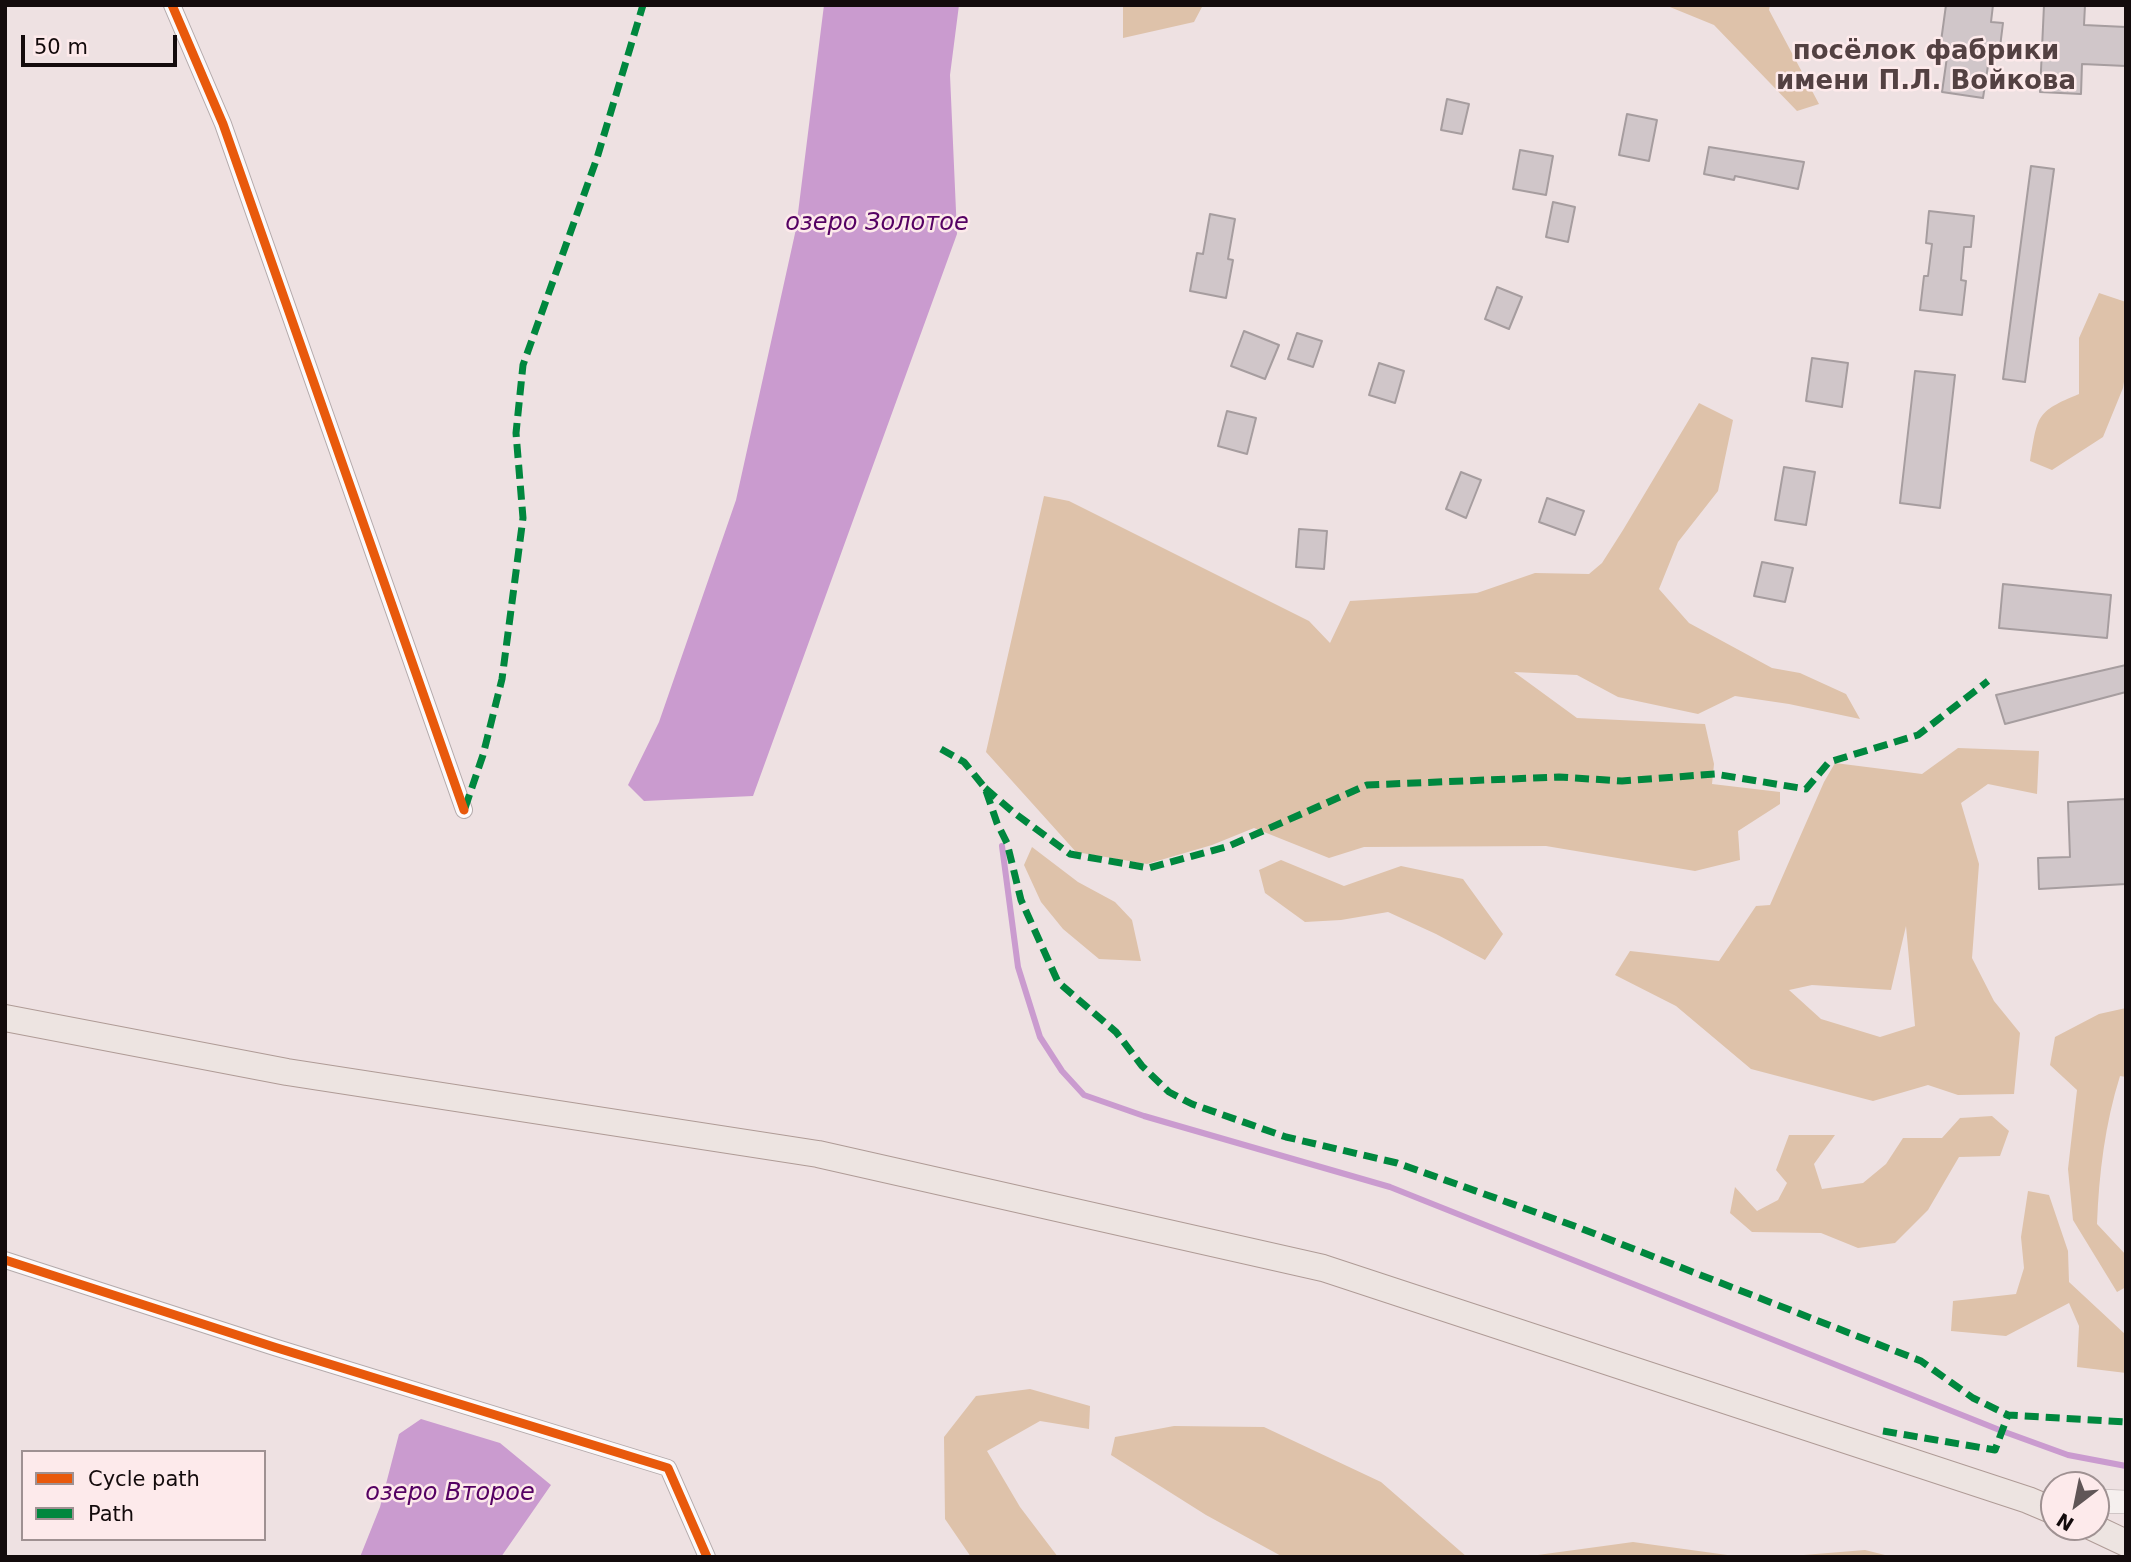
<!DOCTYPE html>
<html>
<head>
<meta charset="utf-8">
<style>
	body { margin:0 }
	#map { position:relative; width:2131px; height:1562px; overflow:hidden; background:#eee1e2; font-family:"DejaVu Sans",sans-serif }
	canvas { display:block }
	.frame { position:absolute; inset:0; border:7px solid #130b0c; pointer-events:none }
	.legend { position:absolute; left:21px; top:1450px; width:245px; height:91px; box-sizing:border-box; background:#fdeaeb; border:2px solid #9f9192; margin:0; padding:9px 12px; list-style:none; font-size:21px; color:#130b0c }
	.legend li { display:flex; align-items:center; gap:14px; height:35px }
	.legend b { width:35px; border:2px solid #9f9192 }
	.north { position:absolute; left:2040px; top:1471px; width:70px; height:70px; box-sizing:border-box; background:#fdeaeb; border:2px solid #9f9192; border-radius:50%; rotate:212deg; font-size:19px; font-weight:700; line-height:28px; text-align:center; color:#130b0c }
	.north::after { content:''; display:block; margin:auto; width:24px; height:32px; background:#605657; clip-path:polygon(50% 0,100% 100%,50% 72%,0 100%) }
	.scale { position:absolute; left:21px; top:35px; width:156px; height:32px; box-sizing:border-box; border:4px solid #130b0c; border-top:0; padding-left:9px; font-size:21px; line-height:24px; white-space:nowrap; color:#130b0c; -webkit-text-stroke:5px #fdeaeb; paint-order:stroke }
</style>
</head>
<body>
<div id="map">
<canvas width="2131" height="1562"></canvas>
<div class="frame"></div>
<ul class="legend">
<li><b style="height:9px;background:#e8590c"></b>Cycle path</li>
<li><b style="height:9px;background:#00873e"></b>Path</li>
</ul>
<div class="north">N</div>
<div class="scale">50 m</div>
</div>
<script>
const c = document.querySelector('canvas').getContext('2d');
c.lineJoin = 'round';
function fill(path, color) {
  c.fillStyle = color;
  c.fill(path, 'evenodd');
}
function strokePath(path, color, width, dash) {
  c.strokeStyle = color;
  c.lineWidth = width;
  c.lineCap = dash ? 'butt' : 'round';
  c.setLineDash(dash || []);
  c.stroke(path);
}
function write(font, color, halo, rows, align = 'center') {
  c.font = font + ' "DejaVu Sans",sans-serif';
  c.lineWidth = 5;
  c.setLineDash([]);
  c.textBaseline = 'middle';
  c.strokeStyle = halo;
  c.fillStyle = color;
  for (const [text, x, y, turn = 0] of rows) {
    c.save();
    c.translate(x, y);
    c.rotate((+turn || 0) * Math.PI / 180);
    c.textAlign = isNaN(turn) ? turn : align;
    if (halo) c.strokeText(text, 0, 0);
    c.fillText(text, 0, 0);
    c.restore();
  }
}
const green = new Path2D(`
	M1123 5H1203L1194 22 1123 38Z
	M1665 5H1770L1769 10 1819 104 1797 111 1714 25Z
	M2099 293 2126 302V369L2123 388 2103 437 2052 470 2030 461C2038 416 2035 412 2079 394V338Z
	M1699 403 1733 420 1718 491 1678 542 1659 589 1689 623 1772 668 1800 673 1846 694 1860 719 1789 704 1735 696 1698 714 1618 697 1577 675 1514 672 1577 718 1705 724 1714 764 1712 784 1780 792V804L1738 831 1740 860 1695 871 1546 846 1364 847 1329 858 1254 828 1212 845 1147 864 1076 852 986 752 1044 496 1069 501 1309 621 1330 643 1350 601 1477 593 1535 573 1589 574 1602 563 1623 530Z
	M1958 748 2039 751 2037 794 1988 784 1961 803 1979 864 1972 958 1994 1001 2020 1033 2014 1094 1958 1095 1928 1085 1873 1101 1751 1069 1676 1006 1615 975 1630 951 1719 961 1756 906 1770 905 1824 782 1835 763 1922 774ZM1906 926 1915 1026 1880 1037 1821 1019 1789 990 1812 985 1891 990Z
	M1032 847 1078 882 1115 902 1132 920 1141 961 1099 959 1063 929 1041 902 1024 865Z
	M1281 860 1344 886 1401 866 1463 879 1503 934 1485 960 1436 934 1388 912 1341 920 1305 922 1265 893 1259 870Z
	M2126 1008V1077L2120 1076C2105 1124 2099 1173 2097 1224L2126 1255V1287L2117 1292 2073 1220 2068 1169 2077 1090 2050 1065 2055 1037 2099 1014Z
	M1992 1116 2009 1131 2000 1156 1959 1157 1928 1210 1895 1243 1858 1248 1821 1233 1752 1232 1730 1213 1735 1187 1757 1211 1778 1200 1787 1183 1776 1170 1789 1135H1835L1814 1164 1822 1189 1863 1183 1886 1164 1903 1138H1942L1960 1118Z
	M2028 1191 2049 1195 2068 1251 2069 1282 2126 1335V1373L2077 1367 2079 1326 2069 1303 2006 1336 1951 1331 1953 1301 2016 1294 2024 1268 2021 1237Z
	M1030 1389 1090 1406 1089 1429 1040 1421 987 1451 1020 1507 1058 1557H971L945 1519 944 1437 976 1396Z
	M1174 1426 1264 1427 1381 1482 1467 1557H1283L1206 1515 1111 1455 1115 1437Z
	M1633 1542 1742 1557H1523Z
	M1865 1550 1893 1557H1779Z`);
const water = new Path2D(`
	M824 5H959L950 75 957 234 753 796 644 801 628 785 659 722 736 500 796 229Z
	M421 1419 500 1443 551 1485 501 1557H360L380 1507 399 1434Z`);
const stream = new Path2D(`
	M1002 846 1018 967 1040 1037 1062 1071 1084 1095 1144 1116 1390 1187 2002 1431 2068 1455 2126 1466`);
const building = new Path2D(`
	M1946 5H1993L1991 22 2003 23 2000 47 1991 46 1983 98 1942 92 1947 57 1939 56Z
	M2044 5H2085L2084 25 2126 27V66L2082 64 2081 94 2040 92Z
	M1447 99 1469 104 1462 134 1441 130Z
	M1627 114 1657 120 1649 161 1619 155Z
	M1709 147 1804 162 1798 189 1735 176 1734 180 1704 174Z
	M1520 150 1553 156 1546 195 1513 189Z
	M2031 166 2054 169 2025 382 2003 379Z
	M1553 202 1575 207 1568 242 1546 237Z
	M1929 211 1974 216 1971 247H1964L1961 280 1966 281 1962 315 1920 310 1924 276H1928L1932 244 1926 243Z
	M1210 214 1235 219 1228 259 1233 260 1226 298 1190 291 1197 253 1203 254Z
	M1497 287 1522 297 1509 329 1485 319Z
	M1244 331 1279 345 1265 379 1231 366Z
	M1297 333 1322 341 1313 367 1288 359Z
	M1812 358 1848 363 1842 407 1806 401Z
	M1379 363 1404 371 1395 403 1369 395Z
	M1915 371 1955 375 1940 508 1900 503Z
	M1227 411 1256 418 1247 454 1218 446Z
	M1784 467 1815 472 1806 525 1775 520Z
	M1461 472 1481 480 1466 518 1446 509Z
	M1547 498 1584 511 1575 535 1539 522Z
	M1299 529 1327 531 1324 569 1296 567Z
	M1762 562 1793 568 1785 602 1754 596Z
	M2003 584 2111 595 2107 638 1999 628Z
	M2126 665V692L2005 724 1996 695Z
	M2126 799V884L2039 889 2038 858 2070 857 2068 802Z`);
const street = new Path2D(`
	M172 5 223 124 464 810
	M5 1260 274 1347 668 1468 707 1557`);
const secondary = new Path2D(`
	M2096 1501 2126 1502`);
const primary = new Path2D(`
	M5 1018 287 1072 818 1154 1323 1268 2028 1500 2054 1511
	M2092 1527 2126 1543`);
const quiet = new Path2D(`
	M941 749 964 762 985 788 997 823 1007 843 1021 900 1058 982 1116 1032 1142 1066 1169 1092 1192 1104 1286 1137 1397 1163 1580 1228 1921 1361 1973 1398 2008 1415 2126 1422
	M985 788 1013 812 1070 854 1149 868 1229 846 1367 785 1559 777 1622 781 1715 774 1806 789 1829 762 1918 735 1988 681
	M465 808 483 755 502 679 523 518 516 433 523 365 597 158 643 5
	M1883 1431 1995 1450 2008 1415`);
const cycleway = new Path2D(`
	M172 5 223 124 464 810
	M5 1260 274 1347 668 1468 707 1557`);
const waterNames = [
	["озеро Золотое",877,224],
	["озеро Второе",450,1494]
];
const quarterNames = [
	["посёлок фабрики",1926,52],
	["имени П.Л. Войкова",1926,82]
];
fill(green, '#dec2aa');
fill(water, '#ca9bcf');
strokePath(stream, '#ca9bcf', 6);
fill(building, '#d0c6c9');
strokePath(building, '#a69d9f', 2);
strokePath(street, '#b4aaab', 18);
strokePath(secondary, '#b4aaab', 24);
strokePath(primary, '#af9b96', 28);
strokePath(street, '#fcfafb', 16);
strokePath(secondary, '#f5efee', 23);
strokePath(primary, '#ede4e1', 26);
strokePath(quiet, '#00873e', 7, [14, 7]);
strokePath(cycleway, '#e8590c', 9);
write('italic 24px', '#550163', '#fdeaeb', waterNames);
write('bold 26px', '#534142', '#fdeaeb', quarterNames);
</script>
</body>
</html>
